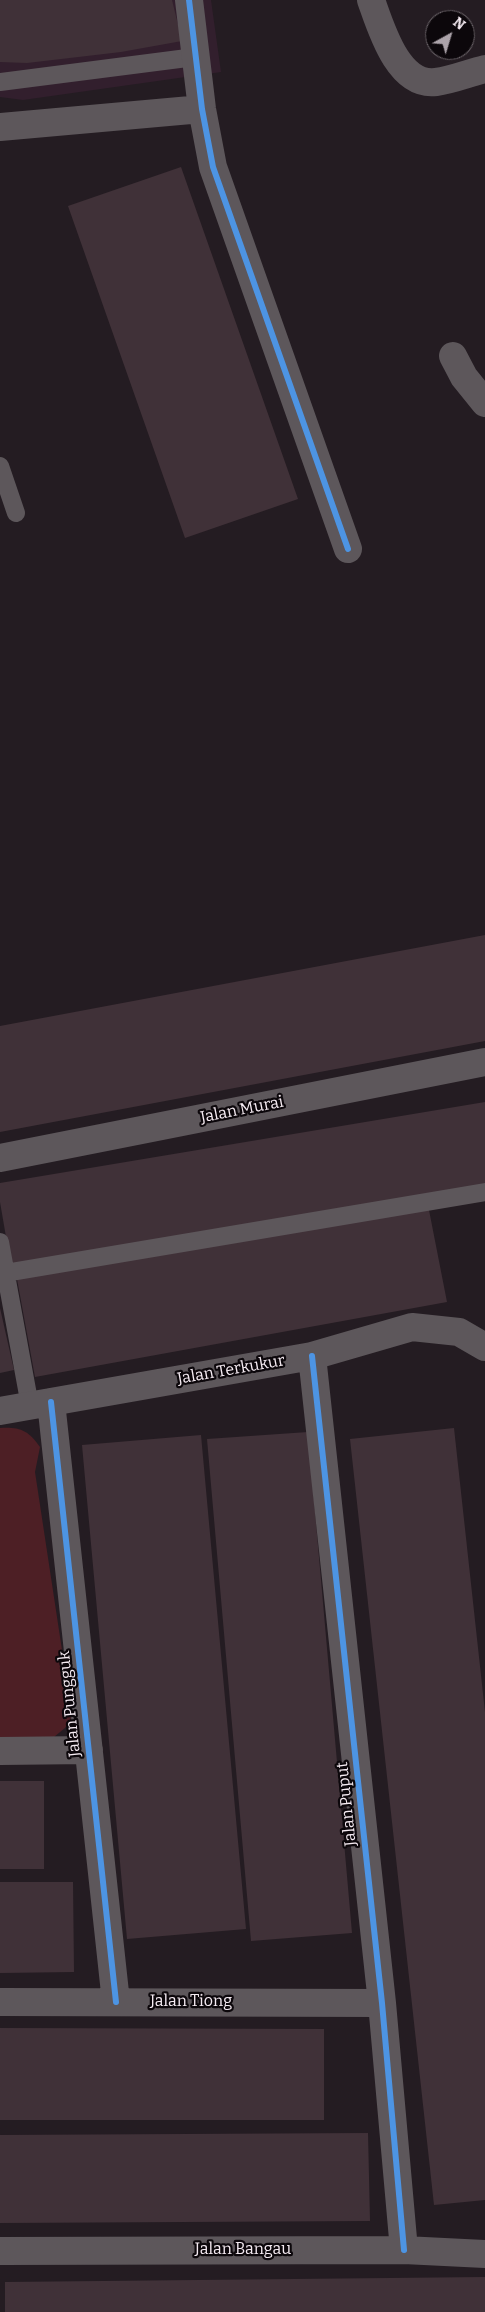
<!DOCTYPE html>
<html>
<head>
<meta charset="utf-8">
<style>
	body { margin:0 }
	#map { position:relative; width:485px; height:2312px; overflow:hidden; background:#241c22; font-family:Bitter,serif }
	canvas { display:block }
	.north { position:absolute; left:425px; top:10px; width:50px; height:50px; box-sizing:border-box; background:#0c070b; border:1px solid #6a6368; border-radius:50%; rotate:39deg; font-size:14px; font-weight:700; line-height:20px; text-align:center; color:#f6ecf3 }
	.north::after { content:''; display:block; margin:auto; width:18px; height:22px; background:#aca3aa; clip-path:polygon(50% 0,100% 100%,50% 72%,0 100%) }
</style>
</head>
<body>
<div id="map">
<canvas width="485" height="2312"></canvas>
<div class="north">N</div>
</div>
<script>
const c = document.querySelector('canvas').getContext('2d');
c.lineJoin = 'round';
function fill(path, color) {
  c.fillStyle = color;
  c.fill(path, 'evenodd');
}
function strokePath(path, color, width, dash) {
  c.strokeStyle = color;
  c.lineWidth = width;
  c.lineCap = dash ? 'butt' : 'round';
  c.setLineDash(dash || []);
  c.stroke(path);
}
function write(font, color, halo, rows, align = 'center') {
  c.font = font + ' Bitter,serif';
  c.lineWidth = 4.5;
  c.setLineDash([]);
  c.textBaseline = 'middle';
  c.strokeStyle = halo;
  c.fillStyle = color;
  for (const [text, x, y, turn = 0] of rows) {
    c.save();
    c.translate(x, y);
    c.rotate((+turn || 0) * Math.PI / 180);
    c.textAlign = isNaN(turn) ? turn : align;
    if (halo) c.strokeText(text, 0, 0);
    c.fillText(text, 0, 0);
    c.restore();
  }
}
const built = new Path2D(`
	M0 0H211L221 72 23 100 0 97Z`);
const green = new Path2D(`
	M0 1428C20 1427 28 1430 40 1447L35 1472 72 1716 65 1728 54 1737H0Z`);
const building = new Path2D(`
	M0 0H172L182 41 121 52 27 63 0 62Z
	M181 167 298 499 185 538 68 206Z
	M485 935V1041L0 1132V1026Z
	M485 1102V1187L11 1266 0 1202V1183Z
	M428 1205 447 1302 35 1377 17 1279Z
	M0 1308 14 1370 0 1373Z
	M454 1428 485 1712V2200L434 2205 350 1439Z
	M308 1432 352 1933 251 1941 207 1439Z
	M201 1435 246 1929 127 1939 82 1445Z
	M0 1781H44V1869H0Z
	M0 1882H73L74 1972 0 1973Z
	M0 2028 324 2029V2120H0Z
	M368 2133 370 2221 0 2223V2135Z
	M485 2277V2312H5V2282Z`);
const service = new Path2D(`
	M0 82 195 57
	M0 466 16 513
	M0 1242 30 1406
	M0 1274 485 1192`);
const minor = new Path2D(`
	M189 0 202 109 213 167 348 549
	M371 0C381 28 398 87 436 82 452 80 469 73 485 69
	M0 127 202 109
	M453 356 464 377 485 403
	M0 1158 485 1062
	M312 1356 382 2003 404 2250
	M51 1402 116 2002
	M0 1411 312 1356 412 1327 459 1332 485 1347
	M0 1751 89 1750
	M0 2002 382 2003
	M0 2251 404 2250 485 2254`);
const cycleway = new Path2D(`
	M189 0 202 109 213 167 348 549
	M312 1356 382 2003 404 2250
	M51 1402 116 2002`);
const streetNames = [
	["Jalan Murai",242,1110,-11],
	["Jalan Terkukur",231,1370,-10],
	["Jalan Pungguk",70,1704,-96],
	["Jalan Puput",347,1804,-96],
	["Jalan Tiong",191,2002],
	["Jalan Bangau",243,2250]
];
fill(built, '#321f2d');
fill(green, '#4d1f25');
fill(building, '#403138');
strokePath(service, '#5d575b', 18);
strokePath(minor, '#5d575b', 28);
strokePath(cycleway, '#4d94e3', 6);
write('16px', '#f6ecf3', '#0c070b', streetNames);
</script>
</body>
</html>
